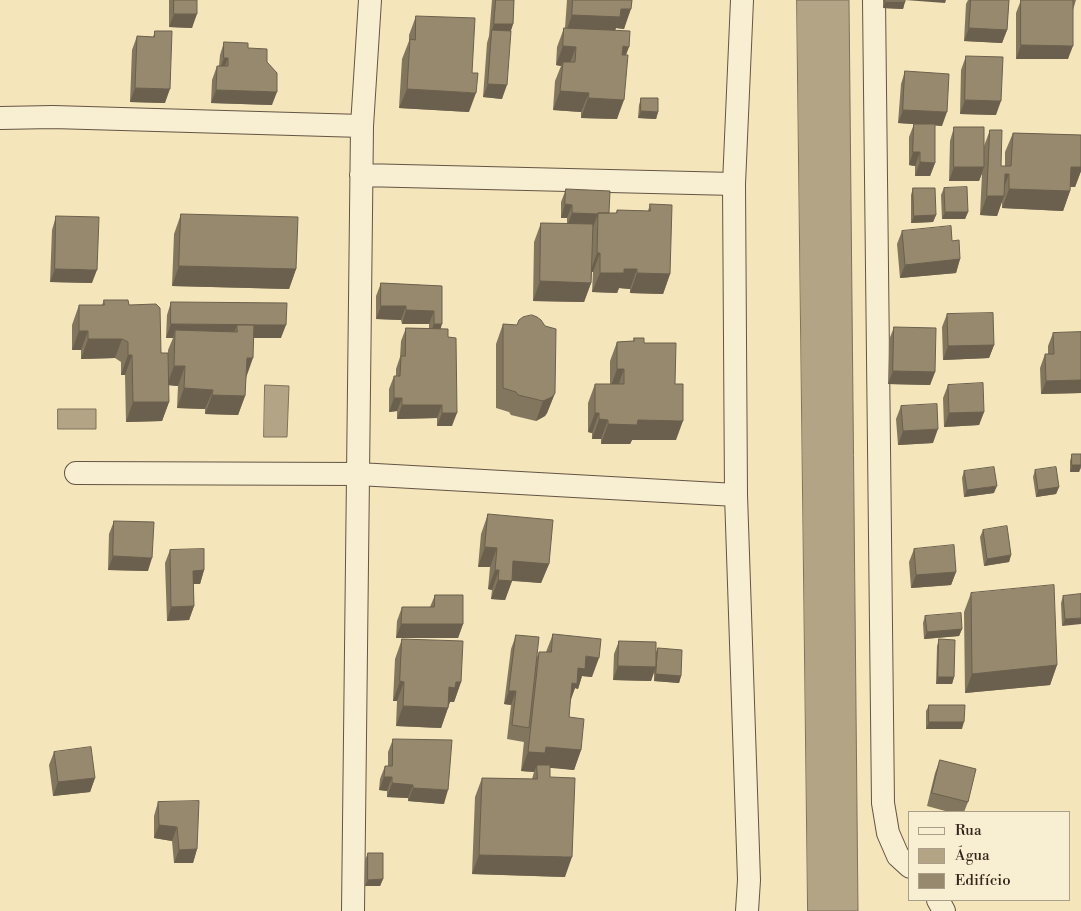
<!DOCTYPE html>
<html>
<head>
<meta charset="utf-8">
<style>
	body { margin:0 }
	#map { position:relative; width:1081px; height:911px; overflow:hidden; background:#f4e5ba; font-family:"Libre Bodoni",serif }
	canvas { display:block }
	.legend { position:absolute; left:908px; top:811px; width:162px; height:90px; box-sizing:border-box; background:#f8eed2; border:1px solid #a99e89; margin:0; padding:6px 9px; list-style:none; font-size:15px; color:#33251c }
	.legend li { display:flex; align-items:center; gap:10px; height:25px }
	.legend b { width:25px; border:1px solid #a99e89 }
</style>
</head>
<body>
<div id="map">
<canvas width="1081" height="911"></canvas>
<ul class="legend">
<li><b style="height:6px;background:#f8eed2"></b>Rua</li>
<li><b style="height:14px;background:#b2a484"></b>Água</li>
<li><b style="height:14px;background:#97896e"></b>Edifício</li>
</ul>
</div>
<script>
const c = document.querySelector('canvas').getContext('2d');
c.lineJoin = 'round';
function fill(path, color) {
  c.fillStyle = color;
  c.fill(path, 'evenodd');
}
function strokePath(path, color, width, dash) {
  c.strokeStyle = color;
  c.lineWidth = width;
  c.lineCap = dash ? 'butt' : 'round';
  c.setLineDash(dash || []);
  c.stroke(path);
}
const water = new Path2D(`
	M797 0H849L858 911H808Z
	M265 385 289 386 287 437H264Z
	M58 409H96V429H58Z`);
const minor = new Path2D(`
	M742 0 734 184 736 495 749 880 747 911
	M874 0 883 803 888 833 898 856 910 867
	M0 118 53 117 362 126
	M361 175 734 184
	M76 473 358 474 736 495
	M938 900 944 911
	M353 911 362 126 370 0`);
const wall = new Path2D(`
	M169 0H197L192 28 169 27Z
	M492 0H514L513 24 511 31 502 99 483 97 487 43 489 36Z
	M567 0H632L624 29 616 28 615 30 626 55 617 119 581 118V112L553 110 555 81 561 66 556 65 557 47 564 28H565Z
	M883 0H905L903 9 883 8Z
	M968 0H1009L1007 30 1002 43 964 41 966 4Z
	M1021 0H1076L1073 10 1068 59H1016V13Z
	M416 16 469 112 399 108 402 59 409 41V35Z
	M155 31 165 103 130 102 132 50 137 36 153 37Z
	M224 42 248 48 267 62 272 105 211 103 212 80 217 66H219L220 55Z
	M966 56 996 115 960 114 961 70Z
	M905 71 942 126 935 125V163L930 176H915V166L909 165V137L914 124 898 123 901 84Z
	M641 98 658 112 656 119 638 118 639 105Z
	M954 127 984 146 990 130 1001 166H1005V152L1013 133 1081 135V171L1075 187H1070V191L1063 211 1002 208V201L997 216 980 215 982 174 979 181H949L950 141Z
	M913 188 936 215 933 222 911 223V195Z
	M944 188 968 212 965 219H942L941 195Z
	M566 189 609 213H616L617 210 648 211 650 204 670 274 663 294 630 293V289L619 288 617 293 592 292 593 272H592L591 283 584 302 533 301 534 242 541 223 567 224V218H561V202Z
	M181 214 296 269 289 289 172 286 174 234Z
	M56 216 92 283 50 282 52 230Z
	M902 231 952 241 960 259 956 273 900 278 897 244Z
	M381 283 442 286 441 329 448 337 452 426H437V418L397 419V411L389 412V389L394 376H396V369L400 357 401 341 406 328H429V324H402L401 320 376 319V296Z
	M104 300 129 305 168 362V350L173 338H166L167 315 171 302 281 338H254L246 377 245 396 238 415 205 414V409L177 408 178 386 168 385 169 402 162 421 126 422 125 375H121V362L115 358 81 359V350H72V325L79 305H102Z
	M947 314 994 345 989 358 943 360 942 327Z
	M503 324 517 325 555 393 547 413 545 416 536 421 511 415 509 412 496 408V344Z
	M894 327 935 372 930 385 888 384 889 340Z
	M1081 332V393L1041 394 1040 368 1045 354H1048V346L1053 333Z
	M634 338 644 343 675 384 676 440H632L630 444H601V439H592V433L588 432V403L595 384H610V361L617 342 633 341Z
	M948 385 984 412 979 425 944 427 943 398Z
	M901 406 933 443 898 445 896 419Z
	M1072 454H1081V468L1079 472H1070V461Z
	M1035 470 1059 487 1056 494 1036 497 1033 477Z
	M964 471 994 493 964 497 962 478Z
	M488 514 549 564 541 583 512 581 505 600 491 599 492 590 488 589 490 567H478L481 534Z
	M114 521 148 571 108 570 109 534Z
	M983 530 1011 555 1009 562 984 566 980 537Z
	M914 549 956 572 951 585 911 588 909 562Z
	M170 550 204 570 200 584H193L194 606 189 620 167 621 165 563Z
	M971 593 1057 665 1050 685 965 693 964 612Z
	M1081 594 1062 626 1061 603 1063 596Z
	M435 595 463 624 458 638H396L397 621 402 607H430Z
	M925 616 962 629 959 636 924 639 923 623Z
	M553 634 592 677 582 676 578 689 575 688 570 702 569 717 581 750 574 770 550 767V777L565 877 472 874 475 797 482 778 532 779 534 772 521 771 524 741V742L507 739 511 705 504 704 511 649 516 635 536 659 539 652H546Z
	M402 639 461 682 454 702H450L441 728 396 726 397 701H393L395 659Z
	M939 639 954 677 952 684H936L937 646Z
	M619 641 656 652 658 648 681 676 679 683 654 681V671L651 681 613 680 614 654Z
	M929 705 962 729H926V711Z
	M393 739 444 804 408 801V798L387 797V791L379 790 380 779 385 766H388V752Z
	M54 752 95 778 90 792 53 796 49 765Z
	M940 760 968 802 964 812H949L927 806 935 773Z
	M158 802 197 849 193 863H174L172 841 154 838V816Z
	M368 853 383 879 380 886H365V860Z`);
const shadedWall = new Path2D(`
	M905 0H946L945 3Z
	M885 2H905L903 9 883 8Z
	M621 9H631L624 29 616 28 613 37 565 35 572 15Z
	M174 14H197L192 28 169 27Z
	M494 24H513L508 38 492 30Z
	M969 28 1007 30 1002 43 964 41Z
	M1021 45 1073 46 1068 59H1016Z
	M563 46 576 47 569 66 563 62 561 66 556 65Z
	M623 46 629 47 622 66Z
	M224 58H228L223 71H219Z
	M488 84 507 85 502 99 483 97Z
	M135 88 170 89 165 103 130 102Z
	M407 89 476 93 469 112 399 108Z
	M216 90 277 92 272 105 211 103Z
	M560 91 589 93 581 112 553 110Z
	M588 98 624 100 617 119 581 118Z
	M965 100 1001 101 996 115 960 114Z
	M903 110 947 112 942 126 898 123Z
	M641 111 658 112 656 119 638 118Z
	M913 152H920L915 166 909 165Z
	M920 162 935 163 930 176H915Z
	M954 167H984L979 181H949Z
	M1071 167H1081V171L1075 187 1064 186Z
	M1005 174H1009L1002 193Z
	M1009 189 1070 191 1063 211 1002 208Z
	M987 196H1004L997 216 980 215Z
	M565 204 572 205 567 218H561Z
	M945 212H968L965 219H942Z
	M572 213 598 214 593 227 567 226Z
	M936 215 933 222 911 223 914 216Z
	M597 253H600L593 272H590Z
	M960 259 956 273 900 278 905 265Z
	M179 266 296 269 289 289 172 286Z
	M55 269 97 270 92 283 50 282Z
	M624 269H637L630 289 619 288 617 293 592 292 600 273Z
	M637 273 670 274 663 294 630 293Z
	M540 281 591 283 584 302 533 301Z
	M381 306H406L401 320 376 319Z
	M406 310 434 311 429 324H402Z
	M171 324 237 325 232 338 175 330 173 338H166Z
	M434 324H442L438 337H429Z
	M237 325H286L281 338H235L237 332Z
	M79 331H88L81 350H72Z
	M88 339H122L115 358 81 359Z
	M994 345 989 358 943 360 948 346Z
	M128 355H132L125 375H121Z
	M247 358H253L246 378Z
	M174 366H185L178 386 167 385Z
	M617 369H624L617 389H610Z
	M893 371 935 372 930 385 888 384Z
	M1081 380V393L1041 394 1046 381Z
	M184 388 213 390 205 409 177 408Z
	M555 393 547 413 545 416 536 421 543 401Z
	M212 395 245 396 238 415 205 414Z
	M394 398H402L397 411 389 412Z
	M133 402H169L162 421 126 422Z
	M402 405H442L437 418 397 419Z
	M984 412 979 425 944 427 949 413Z
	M442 413H457L452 426H437Z
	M595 413H599L592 433 588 432Z
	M599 419 608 420 601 439H592Z
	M638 420 683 421 676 440H632L630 444H601L608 424Z
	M938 429 933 443 898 445 903 431Z
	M1072 465H1081L1079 472H1070Z
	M997 486 994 493 964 497 967 490Z
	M1059 487 1056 494 1036 497 1038 490Z
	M485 547 497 548 490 567H478Z
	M1011 555 1009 562 984 566 987 559Z
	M113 556 152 558 148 571 108 570Z
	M513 561 549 564 541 583 506 580Z
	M204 570 200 584H188L193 571Z
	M495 570H499L492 590 488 589Z
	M956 572 951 585 911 588 916 575Z
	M498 580 512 581 505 600 491 599Z
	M194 606 189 620 167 621 171 607Z
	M1081 618V624L1062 626 1065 619Z
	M401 624H463L458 638H396Z
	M962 629 959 636 924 639 927 632Z
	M586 656 599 658 592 677 582 676 578 689 575 688 569 704 565 703 578 668Z
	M1057 665 1050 685 965 693 972 674Z
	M618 666 656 667 651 681 613 680Z
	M656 674 681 676 679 683 654 681Z
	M938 677H954L952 684H936Z
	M400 681 404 682 397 701H393Z
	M456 682H461L454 702H450L448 707 449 687Z
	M509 691H516L511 705 504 704Z
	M403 706 448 708 441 728 396 726Z
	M929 722H964L962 729H926Z
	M546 747 581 750 574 770 540 767 537 765 534 772 521 771 528 752Z
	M384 777H392L387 791 379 790Z
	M95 778 90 792 53 796 58 782Z
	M392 783 413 785 408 798 387 797Z
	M413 788 448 790 444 804 408 801Z
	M159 825 177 827 172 841 154 838Z
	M197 849 193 863H174L179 850Z
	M479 855 572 857 565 877 472 874Z
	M383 879 380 886H365L368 880Z`);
const building = new Path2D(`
	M174 0H197V14H174Z
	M496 0H514L513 24H494Z
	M573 0H632L631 9H621L620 17 572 15Z
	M885 0H905V2H885Z
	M971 0H1009L1007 30 969 28Z
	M1021 0H1073V46L1021 45Z
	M416 16 475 18 472 73H478L476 93 407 89 410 39 415 40Z
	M564 28 630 31 629 47 623 46 622 55H628L624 100 588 98 589 93 560 91 563 62H575L576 47 563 46Z
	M492 30 511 31 507 85 488 84Z
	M155 31H172L170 89 135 88 137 36 154 37Z
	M224 42 248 43V48L267 49V62L277 73V92L216 90 217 66H228V58H224Z
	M966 56 1003 57 1001 101 965 100Z
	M905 71 949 74 947 112 903 110Z
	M641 98H658V112L641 111Z
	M914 124H935V163L920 162V152H913Z
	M954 127H984V167H954Z
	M990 130H1002L1001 166H1011L1013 133 1081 135V167H1071L1070 191 1009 189V174H1005L1004 196H987Z
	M967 187 968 212H945L944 188Z
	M913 188H935L936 215 914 216Z
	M566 189 610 191 609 213H598V214L572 213V205L565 204Z
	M650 204 672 205 670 274 637 273V269H624V273H600V253H597L598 213H617V210L650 211Z
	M181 214 298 217 296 269 179 266Z
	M56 216 99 217 97 270 55 269Z
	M541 223 593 224 591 283 540 281Z
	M951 226 952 241 959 240 960 259 905 265 902 231Z
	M381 283 442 286V324H434V311L406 310V306H381Z
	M104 300H128L129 305 156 304 160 308 161 353H168L169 402H133L132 355H128V342L122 339H88V331H79V305H104Z
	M171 302 287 303 286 325 171 324Z
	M993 313 994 345 948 346 947 314Z
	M532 315 537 317 541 320 545 326 556 329 555 393 552 397 543 401 518 395 516 392 503 388V324L517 325 519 320 523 317Z
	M237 325H254L253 358H247L245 396 212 395 213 390 184 388 185 366H174L175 330 237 332Z
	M894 327 936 328 935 372 893 371Z
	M406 328 448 329V337L456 338 457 413H442V405H402V398H394V376H400L401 356H405Z
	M1081 332V380L1046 381 1045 354H1054L1053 333Z
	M634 338H644V343H676L675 384H683V421L638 420 637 425 608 424V420L599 419V413H595V384H624V369H617V342L634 341Z
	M983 383 984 412 949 413 948 385Z
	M937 404 938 429 903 431 901 406Z
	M1072 454H1081V465H1072Z
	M994 467 997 486 967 490 964 471Z
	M1056 467 1059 487 1038 490 1035 470Z
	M488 514 553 520 549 564 513 561 512 581 498 580 499 570H495L497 548 485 547Z
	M114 521 154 522 152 558 113 556Z
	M1007 526 1011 555 987 559 983 530Z
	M954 545 956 572 916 575 914 549Z
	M204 549V570L193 571 194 606 171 607 170 550Z
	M1054 585 1057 665 972 674 971 593Z
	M1081 594V618L1065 619 1063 596Z
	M435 595H463V624H401L402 607H434Z
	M961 613 962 629 927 632 925 616Z
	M553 634 601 639 599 658 586 656 585 669 578 668 577 684 572 683 569 717 584 719 581 750 546 747 545 753 528 752 539 652H551Z
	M516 635 539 637 529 728 512 725 516 691H509Z
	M402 639 463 641 461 682H456L455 688 449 687 448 708 403 706 404 682 400 681Z
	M939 639 955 640 954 677H938Z
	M619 641 656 642V667L618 666Z
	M658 648 682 650 681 676 656 674Z
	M929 705H965L964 722H929Z
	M393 739 452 740 448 790 413 788V785L392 783V777H384L385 766H392Z
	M91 747 95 778 58 782 54 752Z
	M940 760 976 769 968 802 932 793Z
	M537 765H550V777L575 778 572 857 479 855 482 778 537 779Z
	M199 801 197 849 179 850 177 827 159 825 158 802Z
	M368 853H383V879L368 880Z`);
fill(water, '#b2a484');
strokePath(water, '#7f715a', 1);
strokePath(minor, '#635544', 24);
strokePath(minor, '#f8eed2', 22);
fill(wall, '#82765f');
fill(shadedWall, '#6a604d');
fill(building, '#97896e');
strokePath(building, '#6a604d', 1);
</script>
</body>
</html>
